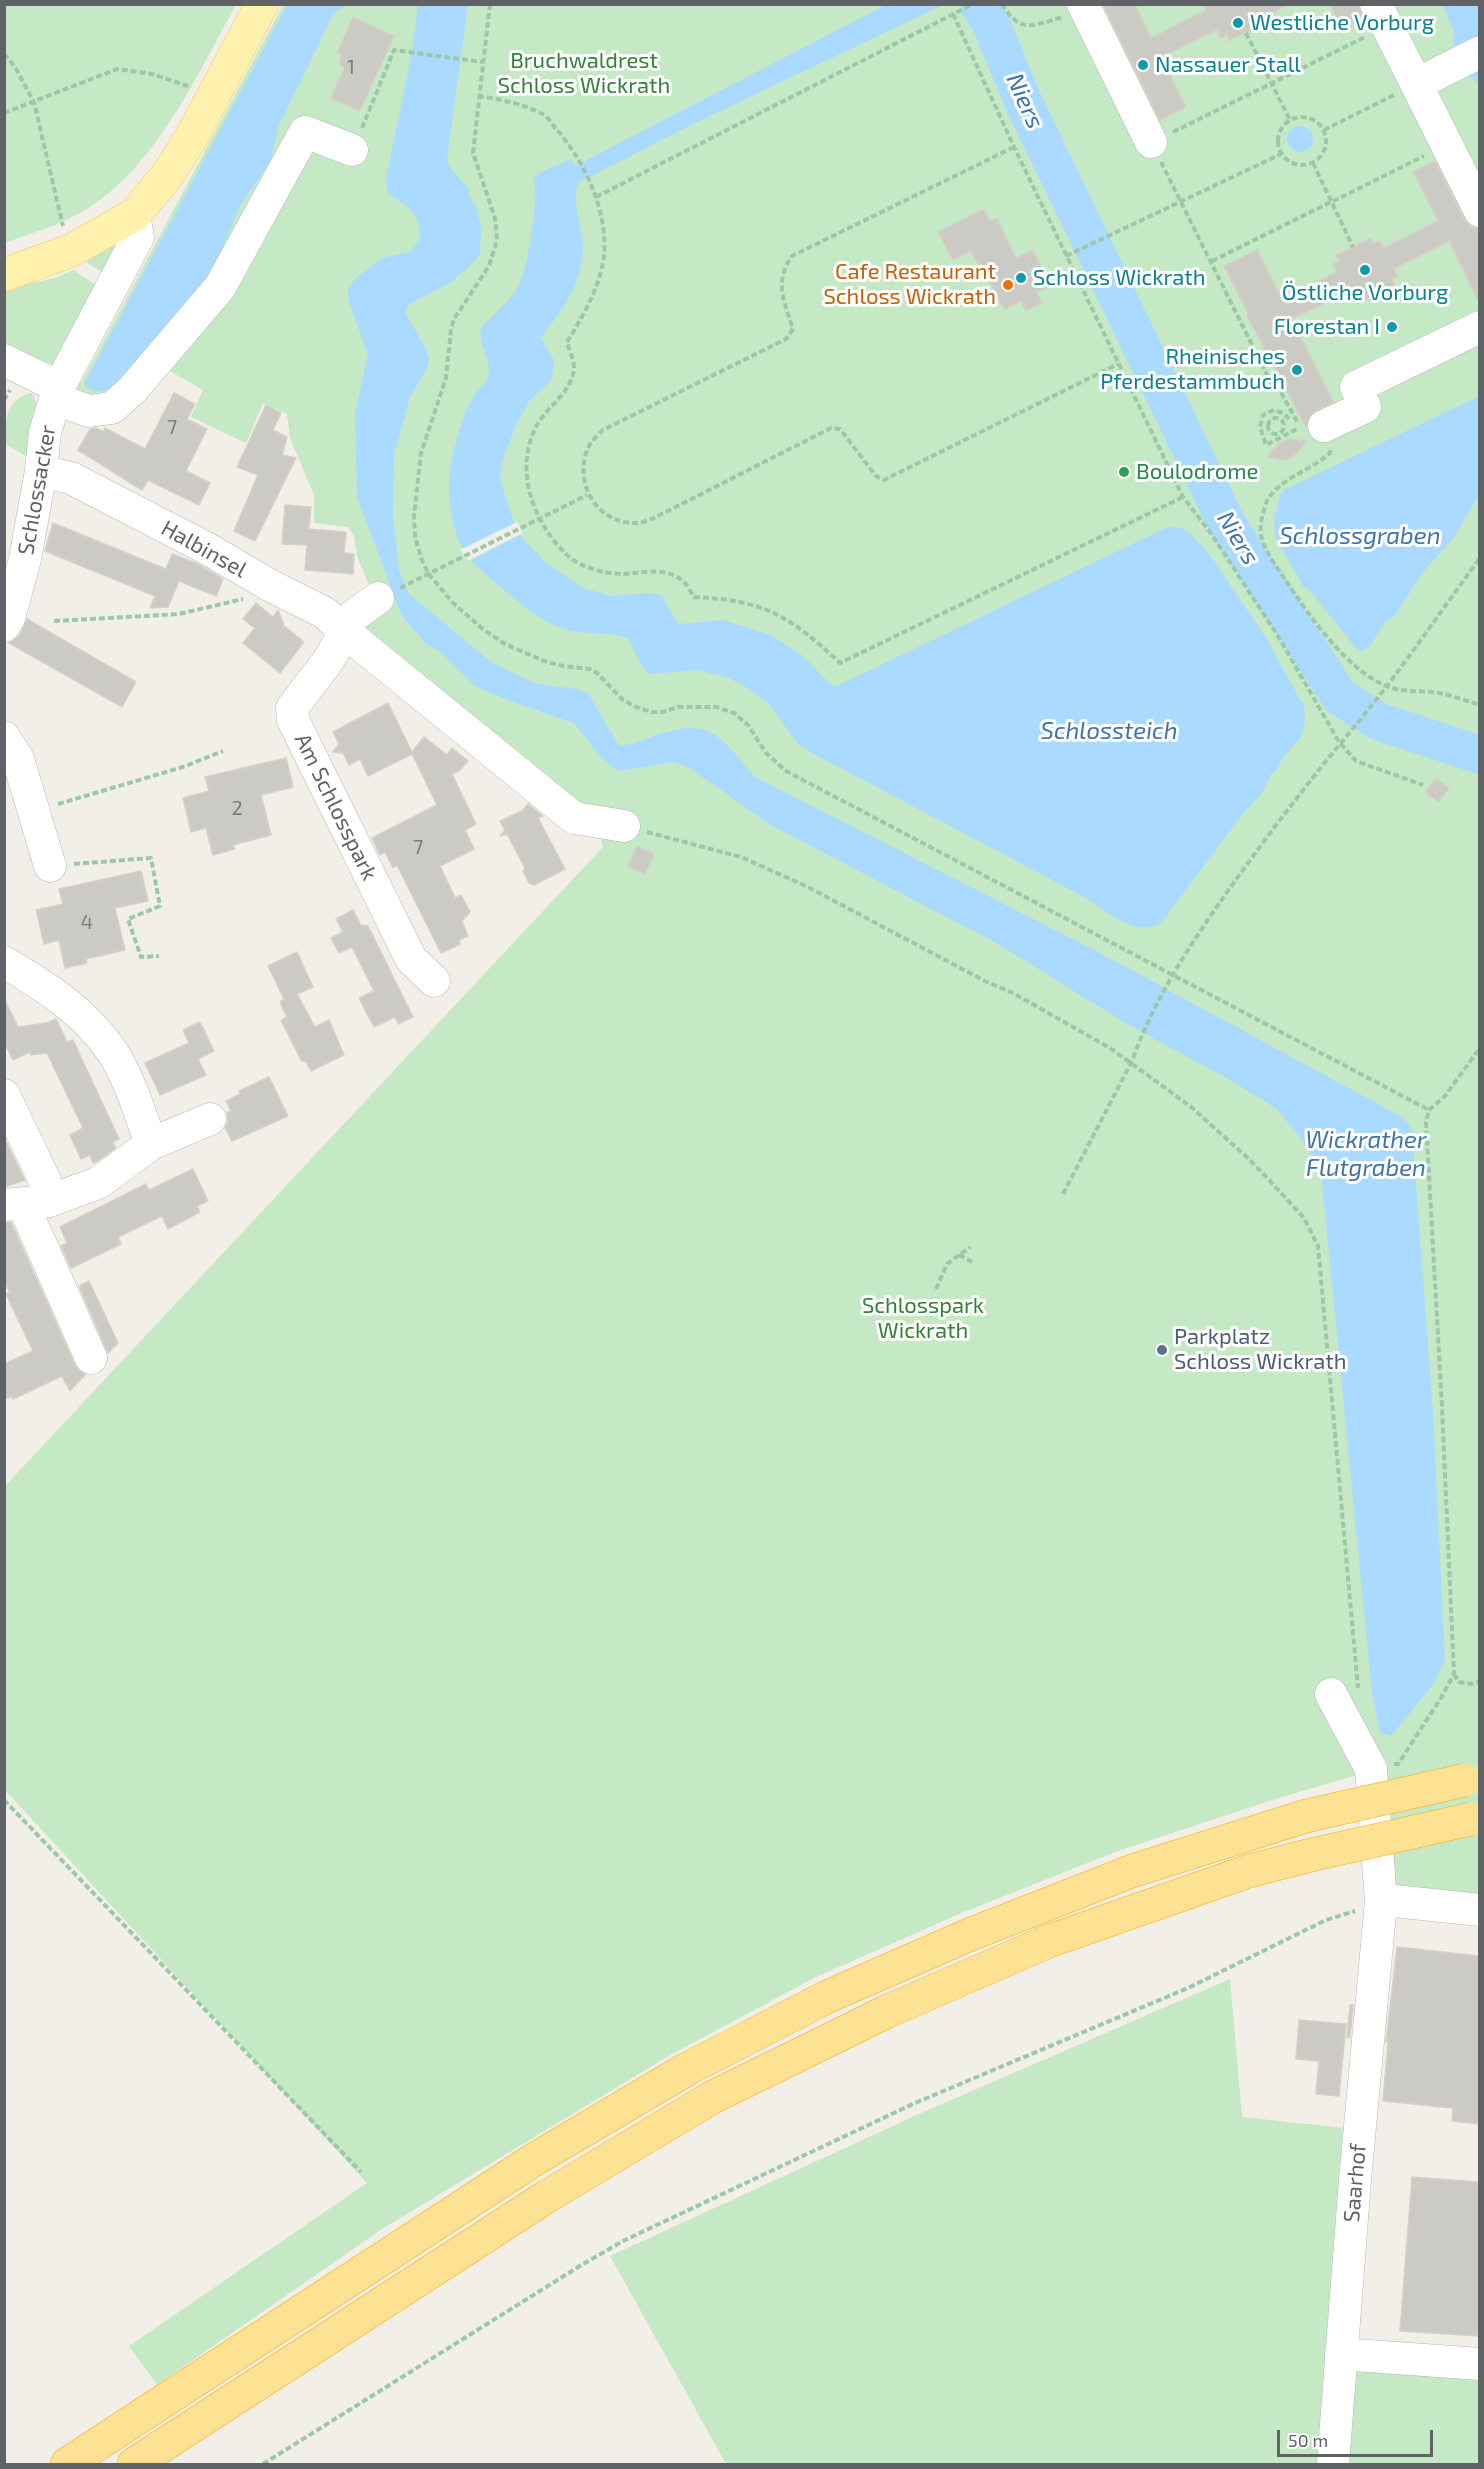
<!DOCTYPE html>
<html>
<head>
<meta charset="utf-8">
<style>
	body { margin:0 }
	#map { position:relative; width:1484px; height:2469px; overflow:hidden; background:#f1efe8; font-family:"Exo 2",sans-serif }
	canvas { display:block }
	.frame { position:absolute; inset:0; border:6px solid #5f6368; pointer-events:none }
	.scale { position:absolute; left:1277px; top:2430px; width:156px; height:27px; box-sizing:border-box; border:3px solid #5f6368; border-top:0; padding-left:8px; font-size:18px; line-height:21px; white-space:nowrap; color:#5f6368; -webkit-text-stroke:4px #fff; paint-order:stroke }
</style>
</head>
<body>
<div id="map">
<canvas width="1484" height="2469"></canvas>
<div class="frame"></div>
<div class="scale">50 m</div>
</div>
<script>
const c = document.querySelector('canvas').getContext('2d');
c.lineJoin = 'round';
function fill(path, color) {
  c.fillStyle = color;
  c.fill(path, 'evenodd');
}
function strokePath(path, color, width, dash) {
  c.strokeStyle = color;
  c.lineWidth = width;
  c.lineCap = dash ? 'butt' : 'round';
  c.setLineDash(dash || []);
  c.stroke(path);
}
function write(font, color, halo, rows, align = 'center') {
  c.font = font + ' "Exo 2",sans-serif';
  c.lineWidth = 6;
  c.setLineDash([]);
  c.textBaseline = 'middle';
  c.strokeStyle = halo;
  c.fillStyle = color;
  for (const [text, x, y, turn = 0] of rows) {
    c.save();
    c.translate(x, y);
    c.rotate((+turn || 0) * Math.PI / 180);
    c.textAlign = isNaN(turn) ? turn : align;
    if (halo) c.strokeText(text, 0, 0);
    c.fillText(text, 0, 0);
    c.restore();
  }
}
const green = new Path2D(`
	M4 5H236C198 73 155 169 85 210 60 225 32 233 5 243Z
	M283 5H1479V1910L1394 1901 1357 1775 1272 1800 1115 1852 964 1912 816 1977 672 2054 382 2229 157 2385 129 2346 367 2183 5 1790V1486L603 847 597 822 360 638 369 585 357 556 354 536 348 527 314 523V495L290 438 287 414 263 403 246 443 191 417 203 390 170 371 111 404 77 403 73 377 81 383Z
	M118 243 109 276 89 264 87 261Z
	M73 270 96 285 56 365 42 361 5 342V289L55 278Z
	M32 393 37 405 28 457 5 444C5 421 5 399 32 393Z
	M1230 1979 1242 2117 1343 2128 1323 2464H726L610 2256 919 2114Z
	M1350 2366 1479 2374V2464H1341Z`);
const water = new Path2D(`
	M287 5H346L334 13 279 125 270 162 240 206 215 265 199 291 115 389C102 392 93 394 84 384Z
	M418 5H468L447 158 450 168 468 188 470 198 476 206 481 227 480 254 471 265 451 282 408 305 406 314 425 347 429 361 426 370 410 397 394 454 393 516 399 570 409 594 492 663 537 684 576 689 588 693 619 746C633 745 647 738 659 734 716 717 721 740 755 777L1100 953 1402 1117 1412 1129 1433 1414 1445 1662 1432 1686 1391 1736 1380 1733 1372 1694 1321 1172 1302 1140 1277 1109 1232 1081 1127 1024 998 944 769 824 688 767 673 762 619 771 602 759 574 723 507 700 475 686 440 652 425 643 402 616 357 497 355 413 368 355 348 299V289L355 279 382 258 409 252 418 242 420 235 418 222 411 210 388 193 386 178 412 52Z
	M886 5H943L697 122 579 182C570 197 584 231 583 251 581 272 573 294 560 312 554 321 546 329 541 339L554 360 553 375 549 382 529 401 515 427 502 462 500 479 514 523 522 538 544 561 583 588 611 596 647 593 662 595 676 622 680 624 723 620 771 635 803 656 832 686 839 685 1168 527 1181 528 1190 533 1210 555 1268 641 1300 700 1304 703 1305 722 1301 737 1282 759 1277 770 1270 775C1268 788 1254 803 1244 812L1161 923C1135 937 1107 912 1086 898L814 754 798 744 768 703 746 687 729 678 698 670 649 674 641 665 628 638C607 631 583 636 561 628 538 619 522 605 504 590 493 580 480 571 470 559 449 533 445 486 453 454 458 434 464 411 475 394 480 387 486 385 488 376 493 358 477 346 481 328 493 315 509 302 518 287 528 271 540 192 533 179 545 167 557 166 571 159L575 166Z
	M1442 5H1479V84L1464 72 1453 49 1454 31Z
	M1287 139a13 13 0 1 1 26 0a13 13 0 1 1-26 0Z
	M1479 396V498L1475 502 1454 537 1423 572 1395 615 1385 622 1369 647 1361 651 1356 648 1307 587H1301L1300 579 1277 542 1275 532 1274 520 1280 495 1284 490Z`);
const pier = new Path2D(`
	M517 522 523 533 468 561 460 550Z`);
const river = new Path2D(`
	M979 4 992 26 1023 101 1226 522 1340 697 1380 722 1480 755`);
const building = new Path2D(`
	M1103 4H1135L1151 38 1206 10 1204 4H1290L1261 18 1264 24 1228 41V35L1220 38 1217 30 1161 57 1186 107 1160 120Z
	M1330 4H1358L1364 19 1342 30Z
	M353 17 394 36 360 111 331 98 344 68 339 63 341 55 337 53Z
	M1435 161 1464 219 1471 226 1479 229V302L1449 241 1394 269 1398 277 1392 279 1395 285 1358 303 1351 301 1347 292 1292 319 1333 402 1310 415 1307 429 1247 316 1248 313 1224 266 1257 250 1282 299 1337 272 1333 264 1340 261 1336 255 1371 238 1372 244 1380 241 1384 248 1438 221 1413 172Z
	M984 209 990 221 997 218 1016 258 1033 250 1051 286 1037 292 1042 303 1026 311 1021 301 1004 310 981 264 978 265 971 251 953 260 938 232Z
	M174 393 195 404 187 419 207 429 186 471 210 483 199 505 148 480 142 490 78 450 90 429 96 428 103 432 105 428 145 449Z
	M266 405 281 413 273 430 287 437 282 455 296 458 255 541 234 531 258 475 237 467Z
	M1288 439 1307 441 1295 455 1285 460 1267 457 1278 444Z
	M285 505 311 507 309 529 346 532 344 553 354 554 353 574 305 570 307 545 282 544Z
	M53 523 166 569 172 554 198 564 223 579 216 596 179 581 168 607 150 608 155 596 45 551Z
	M256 603 273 617 278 610 284 626 304 642 280 673 243 643 255 628 243 619Z
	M27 619 136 682 122 707 9 643 19 636Z
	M388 703 412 752 424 737 447 755 452 748 468 761 460 770 452 774 476 824 465 830 474 849 440 866 455 898 461 895 470 912 462 921 468 936 459 940 460 944 441 953 397 865 393 868 385 852 380 855 372 838 437 805 412 754 368 776 360 759 349 765 343 753 333 752 339 744 333 732Z
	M286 758 293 787 261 795 271 835 233 845 235 849 213 855 206 828 191 832 183 798 209 791 205 777Z
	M1436 778 1449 788 1438 802 1425 792Z
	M528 804 543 816 538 818 565 869 534 885 529 883 523 871 525 868 507 834 500 836 505 830 500 821 522 811Z
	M637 846 654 854 645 874 628 866Z
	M141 871 148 901 115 908 125 950 86 959 87 963 65 968 59 940 44 944 36 910 63 904 59 889Z
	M353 910 361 925 368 926 413 1017 398 1024 395 1017 374 1027 359 998 374 991 352 947 339 953 331 938 343 932 336 919Z
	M297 952 313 987 297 994 315 1027 329 1020 344 1055 311 1071 306 1062 301 1060 281 1020 287 1017 280 1002 284 999 268 966Z
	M4 998 18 1027 47 1023 56 1019 67 1042 73 1040 119 1139 113 1142 116 1148 96 1162 93 1163 90 1155 81 1159 70 1135 83 1128 47 1053 31 1055 30 1052 13 1060 4 1042Z
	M200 1022 214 1051 198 1059 206 1075 160 1095 145 1063 189 1043 183 1030Z
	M269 1077 288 1116 232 1141 225 1128 228 1121 227 1112 231 1111 226 1101 240 1094 239 1091Z
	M4 1138 25 1180 4 1187Z
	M193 1169 208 1201 197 1206 200 1212 168 1229 162 1216 118 1237 121 1244 71 1268 61 1246 67 1243 60 1227 146 1184 149 1190Z
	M11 1222 75 1365 85 1375 70 1391 62 1376 13 1399 12 1396 4 1399V1364L33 1351 6 1294 10 1292 4 1282V1223Z
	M89 1281 118 1343 108 1353 79 1286Z
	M1397 1947 1479 1956V2124L1452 2121 1453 2108 1383 2101 1388 2042H1386Z
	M1350 2005H1353L1350 2038 1347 2037Z
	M1299 2020 1346 2024 1339 2096 1316 2094 1319 2061 1296 2059Z
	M1412 2177 1479 2182V2336L1400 2331Z`);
const path = new Path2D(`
	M490 4 473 153 495 218 497 240 489 266 454 319 451 330 446 378 421 453 414 516 415 536 421 558 428 573 453 603 484 630 505 644 544 661 563 666 590 669 597 673 623 700 636 707 652 712H663L678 707H716L734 713 748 725 766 753 786 771 1429 1110
	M1002 4C1021 35 1033 25 1063 17
	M953 14 1014 147 1183 497 1210 532 1278 636 1339 742 1356 761 1423 785
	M1246 33 1290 120
	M4 54 15 67 34 102 63 226
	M478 96C499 99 525 104 544 115 549 118 552 125 556 129 586 162 611 218 603 263 597 292 583 316 567 342 569 350 574 360 574 368 572 393 548 405 537 425 513 470 533 523 568 556 582 568 605 574 623 574 645 573 666 566 684 582 688 586 691 593 694 597 764 600 790 616 840 663L1183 497
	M4 113 117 69 152 74 188 86
	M1278 141a24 24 0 1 1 48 0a24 24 0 1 1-48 0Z
	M362 128 394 50 482 62
	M1324 130 1394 95
	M1173 132 1365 37
	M1014 147 792 256C774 281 784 302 793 329L786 339 603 430C598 435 591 441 588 448 573 483 597 524 636 523 642 523 649 520 654 518L831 428 840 429 876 476 884 480 1118 364
	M1161 162 1271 383 1279 389 1298 423
	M1313 163 1353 247
	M596 197 973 4
	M1066 256 1281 154
	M1212 261 1424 156
	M4 400 10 390
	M1268 426a8 8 0 1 1 16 0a8 8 0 1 1-16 0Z
	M1289 419 1283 413 1274 410 1263 415 1260 427 1266 445 1299 428
	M1330 450V453C1312 470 1282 477 1268 499 1263 509 1258 528 1262 539 1266 553 1276 566 1284 578 1308 614 1346 669 1386 686 1403 693 1422 690 1440 693 1453 696 1467 701 1480 705
	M400 588 587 495
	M54 621 179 614 243 599
	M58 804 183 767 223 751
	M647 832 741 857 806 886 985 981 1013 993 1110 1048 1190 1106 1249 1159 1272 1183 1304 1218 1318 1246 1358 1688
	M74 864 151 858 160 906 128 919 141 957 159 956
	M1063 1194 1132 1061C1155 996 1195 937 1235 881 1273 828 1313 776 1355 726 1399 673 1438 615 1480 558
	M959 1255 972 1262
	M936 1289 947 1264 970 1247
	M1454 1674 1459 1682 1471 1684 1480 1681
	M1394 1764H1398L1441 1698 1454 1674 1442 1407 1426 1122 1429 1110 1445 1096 1480 1048
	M4 1800 361 2172
	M263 2464 583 2264 625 2240 915 2103 1188 1988 1326 1920 1355 1911`);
const minor = new Path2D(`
	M1083 4 1151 142
	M1376 4 1480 211
	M1417 84 1480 52
	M4 360 59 387
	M55 399 89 411 112 408 133 389 220 287 305 132 352 150
	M1324 426 1365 407 1356 387 1480 327
	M41 471 71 478 208 549 271 586 325 613 345 632 352 617 378 598
	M4 626 9 618 25 559 41 471 45 432 59 387 138 237 134 215
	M4 737 18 759 50 866
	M4 962C45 986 84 1011 111 1050 128 1074 141 1116 151 1144L98 1183 49 1201 4 1205
	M434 981 411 959 293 720 292 708 328 661 345 632 574 818 624 826
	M4 1095 45 1181 49 1201
	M151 1144 210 1119
	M23 1204 91 1358
	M1331 1694 1371 1769 1381 1902 1355 2180 1333 2464
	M1381 1902 1394 1901 1480 1910
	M1341 2354 1480 2364`);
const major = new Path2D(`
	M4 275 72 250 134 215 166 177 191 138 262 4`);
const highway = new Path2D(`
	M67 2464 535 2159 687 2069 829 1996 971 1934 1132 1871 1306 1816
	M134 2464 546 2197 713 2097 888 2011 1049 1941 1249 1871 1311 1855`);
const highwayBridge = new Path2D(`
	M1306 1816 1465 1780
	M1311 1855 1471 1819`);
const markers = [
	[1238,23,6,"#0f9aa8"],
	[1143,65,6,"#0f9aa8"],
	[1365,270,6,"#0f9aa8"],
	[1021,278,6,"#0f9aa8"],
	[1008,285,6,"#e8710a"],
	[1392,327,6,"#0f9aa8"],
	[1297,370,6,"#0f9aa8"],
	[1124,472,6,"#2e9e5b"],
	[1162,1350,6,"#5c6f8a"]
];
const numberNames = [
	["1",351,67],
	["7",172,427],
	["2",237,808],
	["7",418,847],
	["4",87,922]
];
const cultureNames = [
	["Westliche Vorburg",1250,23],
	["Nassauer Stall",1155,65],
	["Schloss Wickrath",1033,278],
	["Östliche Vorburg",1365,293,"center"],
	["Florestan I",1380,327,"right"],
	["Rheinisches",1285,357,"right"],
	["Pferdestammbuch",1285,382,"right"]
];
const parkNames = [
	["Bruchwaldrest",584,61],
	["Schloss Wickrath",584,86],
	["Schlosspark",923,1306],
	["Wickrath",923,1331]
];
const foodNames = [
	["Cafe Restaurant",996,272],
	["Schloss Wickrath",996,297]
];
const leisureNames = [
	["Boulodrome",1136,472]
];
const streetNames = [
	["Schlossacker",37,490,-80],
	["Halbinsel",204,549,29],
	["Am Schlosspark",336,807,64],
	["Saarhof",1355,2183,-85]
];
const serviceNames = [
	["Parkplatz",1174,1337],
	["Schloss Wickrath",1174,1362]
];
const waterNames = [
	["Niers",1025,101,66],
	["Schlossgraben",1360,536],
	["Niers",1238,538,59],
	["Schlossteich",1109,731],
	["Wickrather",1366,1140],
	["Flutgraben",1366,1168]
];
fill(green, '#c5e8c5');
fill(water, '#aadaff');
fill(pier, '#f1efe8');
strokePath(river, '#aadaff', 38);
fill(building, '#cccac5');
strokePath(building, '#d6d1c6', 1.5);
strokePath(minor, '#b5b8bc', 33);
strokePath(major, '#f2c960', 34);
strokePath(highway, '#f9ab00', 34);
strokePath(path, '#9cc7a9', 4, [6, 3]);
strokePath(minor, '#fff', 32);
strokePath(major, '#fff2af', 33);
strokePath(highway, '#fde293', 33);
strokePath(highwayBridge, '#f9ab00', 34, []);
strokePath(highwayBridge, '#fde293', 33);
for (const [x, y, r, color] of markers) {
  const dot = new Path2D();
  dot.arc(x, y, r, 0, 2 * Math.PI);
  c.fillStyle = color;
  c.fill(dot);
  strokePath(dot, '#fff', 2);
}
write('20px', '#7a7d7f', null, numberNames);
write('22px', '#0d838f', '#fff', cultureNames, 'left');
write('22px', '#348238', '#fff', parkNames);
write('22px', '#c56008', '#fff', foodNames, 'right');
write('22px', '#27864d', '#fff', leisureNames, 'left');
write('22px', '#5f6368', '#fff', streetNames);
write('22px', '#4e5e75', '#fff', serviceNames, 'left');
write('italic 24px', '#4174aa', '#fff', waterNames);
</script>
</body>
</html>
